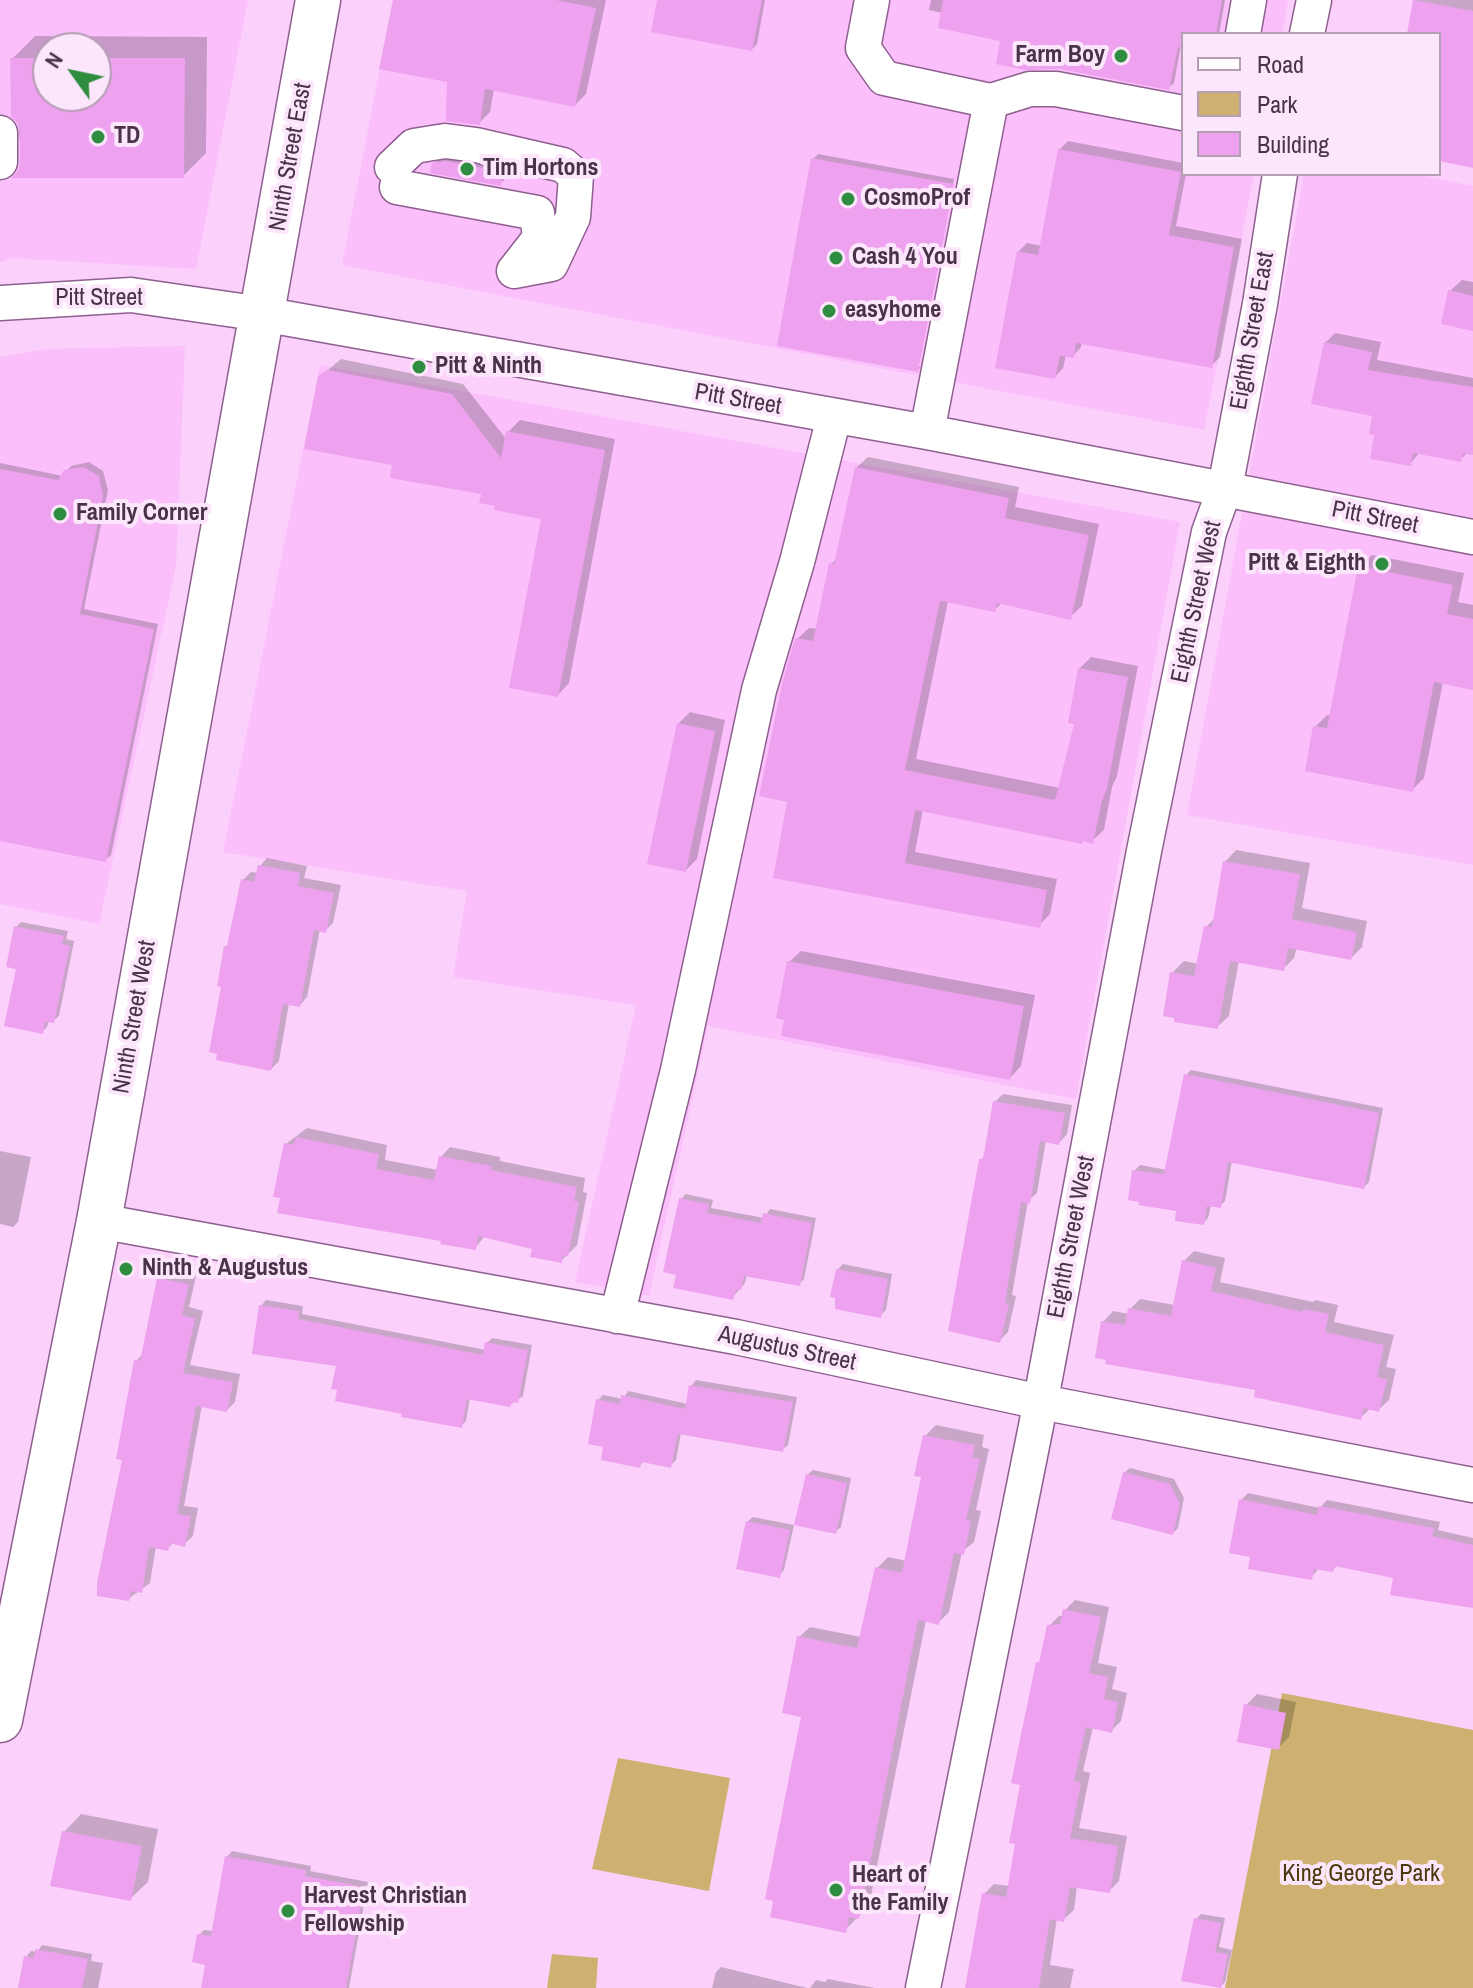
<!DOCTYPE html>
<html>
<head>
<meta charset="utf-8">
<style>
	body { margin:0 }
	#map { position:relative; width:1473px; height:1988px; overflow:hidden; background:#fbd0fb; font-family:"Archivo Narrow",sans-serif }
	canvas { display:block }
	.legend { position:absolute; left:1181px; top:32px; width:260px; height:144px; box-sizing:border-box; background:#fce6fb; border:2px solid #b49eb4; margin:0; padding:10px 14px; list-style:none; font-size:24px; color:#493349 }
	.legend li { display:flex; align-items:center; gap:16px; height:40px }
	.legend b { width:40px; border:2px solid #b49eb4 }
	.north { position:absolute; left:32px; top:32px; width:80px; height:80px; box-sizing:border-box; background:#fce6fb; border:2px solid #b49eb4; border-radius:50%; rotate:303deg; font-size:22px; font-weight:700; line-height:32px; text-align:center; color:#493349 }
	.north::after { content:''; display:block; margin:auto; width:28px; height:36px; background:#2f8d3f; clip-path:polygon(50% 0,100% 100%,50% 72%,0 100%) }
</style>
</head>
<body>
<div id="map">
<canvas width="1473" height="1988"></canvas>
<ul class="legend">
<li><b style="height:10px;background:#fff"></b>Road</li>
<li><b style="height:22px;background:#ceb170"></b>Park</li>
<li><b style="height:22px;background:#eda1ee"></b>Building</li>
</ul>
<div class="north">N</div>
</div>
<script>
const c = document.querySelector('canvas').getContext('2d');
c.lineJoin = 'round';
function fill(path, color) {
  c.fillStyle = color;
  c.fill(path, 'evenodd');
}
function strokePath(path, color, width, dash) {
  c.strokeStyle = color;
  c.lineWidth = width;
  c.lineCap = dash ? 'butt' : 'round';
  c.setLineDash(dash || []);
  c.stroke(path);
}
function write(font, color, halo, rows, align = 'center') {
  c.font = font + ' "Archivo Narrow",sans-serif';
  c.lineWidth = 8;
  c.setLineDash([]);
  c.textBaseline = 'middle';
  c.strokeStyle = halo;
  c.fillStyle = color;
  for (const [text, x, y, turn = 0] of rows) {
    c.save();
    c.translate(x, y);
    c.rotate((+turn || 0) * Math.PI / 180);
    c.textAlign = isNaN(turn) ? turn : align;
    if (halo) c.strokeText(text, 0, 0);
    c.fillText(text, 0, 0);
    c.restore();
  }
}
const built = new Path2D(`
	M0 0H248L196 269 12 258 0 262ZM48 48H96V96H48Z
	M393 0H1288L1282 34H1183V174H1254L1204 430 342 265Z
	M1304 174H1415L1473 186V865L1187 815Z
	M185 346 176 566 99 924 0 904V357L47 349Z
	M320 365 1180 522 1076 1099 708 1026 649 1296 575 1282 636 1005 453 977 467 891 223 852Z`);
const green = new Path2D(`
	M1282 1693 1473 1730V1988H1225Z
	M618 1758 730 1778 709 1891 592 1869Z
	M552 1954 598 1958 596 1988H547Z`);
const shadow = new Path2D(`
	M395 0H606L586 94 575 105 494 89 490 112 479 123Z
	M659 0H765L757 44 752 49Z
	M931 0H1225L1219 34H1183V46L1181 45 1174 83 1168 88 1002 39 943 13 929 10Z
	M1414 0H1473V163L1439 159V34H1408Z
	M35 36 207 37 206 153 183 176 22 163 12 59ZM48 48H96V96H48Z
	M1068 141 1183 163V174H1186L1176 226 1242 239 1220 357 1211 366 1082 342 1081 347 1073 356 1066 355 1063 368 1055 377 1018 252 1027 243 1042 246 1059 150Z
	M818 154 954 179 917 367H921L918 370 813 159Z
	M452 157 507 167 505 179 500 184 434 164 439 159Z
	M958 179 959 180 921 366Z
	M1462 280 1473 282V329L1450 291Z
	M1335 333 1381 342 1377 360 1473 378V453L1468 452 1460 460 1420 452 1410 464 1377 433 1375 415 1325 343Z
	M341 359 463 384 507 440 508 432 520 420 615 439 569 683 558 695 543 517 497 504 483 493 395 463 320 377Z
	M868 457 1019 487 1015 507 1099 524 1082 606 1070 617 1002 603 994 610 948 601 916 759 1060 788 1077 723 1079 669 1091 657 1138 666 1117 776 1112 787 1104 830 1092 841 923 809 915 852 1057 879 1050 914 1039 925 776 876 790 801 797 639 809 628 817 629 831 564 838 557 856 468Z
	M89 462 103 471 108 490 84 609 158 624 111 855 105 860 0 839V463L63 476 71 466Z
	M1372 555 1464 573 1458 602 1473 605V688L1443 682 1424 778 1412 790 1315 727 1327 715 1331 716 1360 567Z
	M690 712 725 720 697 859 686 870 678 724Z
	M1236 850 1310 863 1302 908 1367 921 1362 947 1351 958 1297 947 1294 958 1283 969 1239 960 1229 1016 1217 1027 1172 973 1184 961 1199 964 1206 927 1216 917 1225 862Z
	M267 858 307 866 304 878 341 885 333 923 325 931 320 929 307 997 300 1005 289 1003 279 1061 271 1069 243 880 251 872 258 873 260 866Z
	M21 922 68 931 66 939 74 941 59 1016 53 1021 49 1020 47 1027 42 1032 19 967 16 927Z
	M801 951 1035 995 1021 1066 1010 1078 789 962Z
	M1191 1070 1383 1108 1369 1182 1364 1187 1232 1161 1225 1201 1220 1206 1211 1205 1208 1218 1203 1223 1178 1209 1134 1171 1140 1165 1167 1170 1186 1075Z
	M1003 1094 1072 1105 1067 1134 1059 1143 1046 1140 1037 1193 1028 1201 1012 1295 1016 1296 1008 1332 1000 1340 981 1160 986 1154 995 1102Z
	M307 1128 387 1145 385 1160 438 1170 441 1157 450 1147 500 1157V1161L585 1178 583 1192 587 1193 577 1245 561 1261 534 1248 485 1236 475 1248 443 1239 286 1144Z
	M0 1151 31 1157 18 1222 13 1227 0 1224Z
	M686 1194 713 1200 711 1208 764 1218 770 1209 816 1218 804 1279 799 1284 747 1275 745 1283 732 1298 678 1273 681 1199Z
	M1194 1251 1225 1258 1220 1282 1313 1302 1315 1300 1338 1305 1334 1322 1394 1335 1386 1367 1396 1369 1389 1400 1378 1410 1371 1408 1360 1418 1258 1388 1103 1322 1113 1311 1129 1314 1130 1309 1140 1299 1175 1305 1184 1261Z
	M843 1264 892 1274 886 1310 880 1316 837 1270Z
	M167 1271 196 1276 189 1307 203 1311 190 1365 240 1374 235 1402 227 1410 202 1405 184 1506 198 1508 193 1536 184 1544 174 1542 168 1548 156 1546 150 1583 128 1599 124 1458 136 1361 144 1353 159 1279Z
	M266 1300 303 1306 302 1314 486 1350 487 1343 492 1338 532 1345 523 1396 510 1405 470 1397 466 1421 461 1426 404 1412 261 1306Z
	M696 1380 797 1397 788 1445 782 1450 681 1433 676 1460 671 1465 645 1460 640 1465 605 1445 598 1400 603 1395 623 1399 628 1391 688 1404 691 1386Z
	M936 1425 984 1435 982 1447 989 1449 976 1510 981 1511 974 1542 962 1552 949 1612 938 1623 926 1620 869 1906 845 1930 803 1715 799 1637 810 1627 861 1637 877 1568 888 1557 907 1561 923 1475 925 1436Z
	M1130 1468 1174 1479 1184 1498 1178 1528 1173 1533 1124 1473Z
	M813 1470 851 1478 841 1527 835 1532 807 1475Z
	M1248 1493 1320 1508 1327 1500 1374 1509 1440 1522 1438 1530 1473 1538V1607L1395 1576 1338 1564 1333 1570 1319 1568 1311 1578 1252 1555 1241 1500Z
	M753 1517 794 1525 784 1570 779 1576 747 1522Z
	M1075 1600 1109 1607 1098 1663 1117 1667 1112 1689 1127 1693 1121 1721 1111 1731 1093 1727 1083 1771 1090 1773 1079 1828 1127 1836 1119 1881 1109 1891 1077 1886 1074 1910 1064 1919 1057 1918 1050 1965 1074 1969 1070 1988H967L984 1894 994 1884 1010 1886 1017 1843 1038 1663 1042 1659 1049 1626 1059 1616H1064L1065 1610Z
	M1257 1694 1296 1702 1289 1737 1278 1748 1246 1705Z
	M81 1814 158 1829 148 1882 130 1899 64 1832Z
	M232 1851 311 1866 310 1871 368 1882 349 1988H203L208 1963 199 1935 204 1930 214 1931 227 1857Z
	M1201 1914 1225 1918 1219 1947 1232 1950 1225 1982 1220 1987 1196 1919Z
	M42 1945 92 1954 91 1961 103 1963 98 1988H20L26 1957 31 1951 37 1952Z
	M721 1967 807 1988H712L716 1972Z
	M828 1979 875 1988H810L816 1980 825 1982Z`);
const building = new Path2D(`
	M393 0H556L596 8 575 107 485 89 480 125 446 121 447 82 379 69Z
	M657 0H762L752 51 651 32Z
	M943 0H1222L1216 34H1183V48L1178 47 1169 90 1060 69 1025 70 996 64 1000 41 938 28Z
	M1413 0 1473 11V168L1439 161V34H1407Z
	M10 58H48V96H96V58H185L184 178H11L18 171 20 163V133L18 124 11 116Z
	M1058 149 1181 172 1169 235 1234 247 1212 368 1076 343 1074 358 1060 356 1055 379 995 368 1017 251 1038 255Z
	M811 158 954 184 918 372 777 346Z
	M445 161 503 172 501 186 430 173 432 163Z
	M1448 290 1473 296V331L1441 324Z
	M1324 342 1372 352 1368 370 1473 387V455L1463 453 1461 462 1413 453 1411 466 1370 459 1374 435 1369 434 1372 416 1311 404Z
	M328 370 452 394 501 458 506 431 605 450 558 697 509 688 541 519 494 510 495 506 479 503 481 494 390 478 392 465 304 449 318 376Z
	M83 467 99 476 103 496 80 614 154 629 106 862 0 841V469L58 480 64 470Z
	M855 467 1009 498 1005 518 1089 535 1071 620 997 603 995 612 940 601 905 770 1055 800 1074 724 1068 723 1078 668 1128 677 1107 789 1102 800 1093 844 1083 841 1082 844 915 810 905 863 1047 890 1040 928 773 878 787 802 759 796 782 684 795 638 813 641 829 563 834 564Z
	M1358 566 1453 585 1447 614 1473 619V690L1434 682 1413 792 1305 771 1313 726 1327 728Z
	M677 723 715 731 686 872 647 864Z
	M1223 861 1300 874 1292 919 1357 932 1351 960 1288 948 1284 971 1230 961 1218 1029 1174 1022V1018L1163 1016 1170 972 1194 976 1204 926 1212 927Z
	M258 865 300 873 298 886 334 893 326 933 314 930 300 1007 283 1004 271 1071 216 1060 217 1054 209 1052 221 987 217 986 224 946H227L241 879 254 882Z
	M14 926 64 936 62 944 70 946 54 1023 45 1022 43 1034 4 1026 16 969 6 967Z
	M787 961 1024 1006 1010 1080 781 1036 784 1020 776 1018Z
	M1184 1074 1379 1113 1364 1189 1228 1162 1221 1208 1207 1206 1204 1225 1175 1221 1176 1211 1138 1205 1139 1202 1128 1200 1132 1170 1164 1174Z
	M993 1101 1065 1113 1059 1145 1040 1141 1030 1204 1021 1202 1005 1303 1009 1304 1000 1343 948 1331 979 1159H983Z
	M296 1137 379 1154 376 1169 434 1180 439 1156 492 1166 491 1170 577 1187 574 1201 579 1202 568 1256 563 1255 562 1263 530 1257 532 1249 478 1236 476 1250 440 1244 441 1241 277 1213 280 1198 273 1197 284 1143 294 1145Z
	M679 1198 709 1204 707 1213 761 1223 763 1213 812 1223 800 1286 744 1276 741 1290H736L733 1300 673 1288 676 1275 663 1272Z
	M1182 1260 1216 1268 1211 1291 1302 1312 1303 1309 1329 1314 1325 1332 1384 1345 1377 1377 1387 1379 1379 1412 1364 1408 1361 1420 1254 1397 1255 1390 1105 1364 1106 1360 1095 1358 1101 1321 1125 1325 1128 1308 1171 1316Z
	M836 1269 888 1279 881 1318 835 1309V1298L830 1297Z
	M157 1278 189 1284 182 1315 195 1319 183 1373 233 1382 227 1412 196 1406 177 1514 191 1516 185 1547 170 1543 168 1551 149 1547 142 1593 131 1591 129 1601 97 1596V1583L122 1460 116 1459 134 1360 140 1361Z
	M259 1305 299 1311 298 1319 483 1355 485 1342 528 1350 518 1403 512 1402 510 1407 467 1399 462 1428 401 1417 402 1414 335 1401 337 1390 331 1389 336 1366 252 1354Z
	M689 1385 793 1402 783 1452 678 1434 671 1468 642 1462 640 1468 601 1460 603 1447 588 1444 596 1399 620 1404 621 1395 685 1409Z
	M923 1435 975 1445 972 1458 980 1459 966 1520 971 1521 964 1555 954 1553 939 1625 918 1620 859 1919 849 1917 846 1933 770 1917 773 1901 765 1899 801 1717 782 1713 797 1636 857 1648 875 1567 902 1573 921 1477 914 1476Z
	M1123 1472 1170 1484 1180 1504 1173 1535 1111 1519Z
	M806 1474 847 1483 836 1534 794 1525Z
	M1239 1499 1317 1515 1319 1506 1367 1515 1434 1528 1432 1536 1473 1545V1608L1390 1595 1393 1578 1335 1566 1333 1572 1314 1569 1312 1580 1248 1569 1250 1557 1229 1553Z
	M746 1521 790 1530 780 1578 736 1569Z
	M1063 1609 1101 1617 1089 1673 1108 1677 1104 1699 1118 1702 1112 1733 1086 1727 1074 1781 1081 1783 1070 1838 1118 1846 1110 1893 1070 1887 1064 1922 1050 1919 1039 1988H965L982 1893 1006 1897 1015 1844 1009 1843 1020 1785 1011 1783 1036 1662 1039 1663 1047 1625 1060 1624Z
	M1244 1704 1286 1713 1279 1750 1237 1742Z
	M62 1831 142 1846 131 1901 50 1886Z
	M225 1856 306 1870 305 1876 364 1887 346 1988H201L205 1965 192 1962 197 1934 211 1936Z
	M1194 1918 1221 1923 1215 1952 1228 1954 1221 1988 1181 1981Z
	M35 1949 88 1959 82 1988H18L24 1956 34 1958Z`);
const minor = new Path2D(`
	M872 0 863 48 884 78 991 101 927 432
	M1243 34 1249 0
	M1307 34 1314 0
	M991 101 1030 89H1056L1183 113
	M0 133V162
	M392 167 414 146 445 141 476 145 563 165 576 176 573 217 551 264 514 271
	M397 187 537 213 540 238 515 270
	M0 303 131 295 262 314 927 432 1473 537
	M99 1221 736 1337 1041 1402 1473 1485
	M617 1316 678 1070 759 690 797 562 834 417
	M923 1988 1036 1426 1144 851 1209 532 1225 488 1260 304 1280 174`);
const major = new Path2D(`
	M0 1720 99 1221 318 0`);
const markers = [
	[1121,56,8,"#2f8d3f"],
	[98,137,8,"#2f8d3f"],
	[467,169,8,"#2f8d3f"],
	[848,199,8,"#2f8d3f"],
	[836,258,8,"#2f8d3f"],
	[829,311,8,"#2f8d3f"],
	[419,367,8,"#2f8d3f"],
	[60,514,8,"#2f8d3f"],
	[1382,564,8,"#2f8d3f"],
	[126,1269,8,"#2f8d3f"],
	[836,1890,8,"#2f8d3f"],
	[288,1911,8,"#2f8d3f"]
];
const poiNames = [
	["Farm Boy",1105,56,"right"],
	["TD",114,137],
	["Tim Hortons",483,169],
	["CosmoProf",864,199],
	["Cash 4 You",852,258],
	["easyhome",845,311],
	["Pitt & Ninth",435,367],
	["Family Corner",76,514],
	["Pitt & Eighth",1366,564,"right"],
	["Ninth & Augustus",142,1269],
	["Heart of",852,1876],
	["the Family",852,1904],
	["Harvest Christian",304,1897],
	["Fellowship",304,1925]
];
const streetNames = [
	["Ninth Street East",291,157,-80],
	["Pitt Street",99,299],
	["Eighth Street East",1253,331,-80],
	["Pitt Street",738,400,10],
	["Pitt Street",1375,518,11],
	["Eighth Street West",1197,602,-78],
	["Ninth Street West",135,1017,-80],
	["Eighth Street West",1072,1237,-79],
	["Augustus Street",787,1349,12]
];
const parkNames = [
	["King George Park",1361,1875]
];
fill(built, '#fbbffb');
fill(green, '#ceb170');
fill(shadow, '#0003');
fill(building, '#eda1ee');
strokePath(minor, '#8f5f8f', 37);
strokePath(major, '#8f5f8f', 47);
strokePath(minor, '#fff', 34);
strokePath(major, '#fff', 44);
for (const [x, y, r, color] of markers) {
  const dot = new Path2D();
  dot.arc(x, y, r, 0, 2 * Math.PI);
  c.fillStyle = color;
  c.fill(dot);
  strokePath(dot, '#fce6fb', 3);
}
write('bold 24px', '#493349', '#fce6fb', poiNames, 'left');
write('24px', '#493349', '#fce6fb', streetNames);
write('24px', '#4b390c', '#fce6fb', parkNames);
</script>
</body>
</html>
